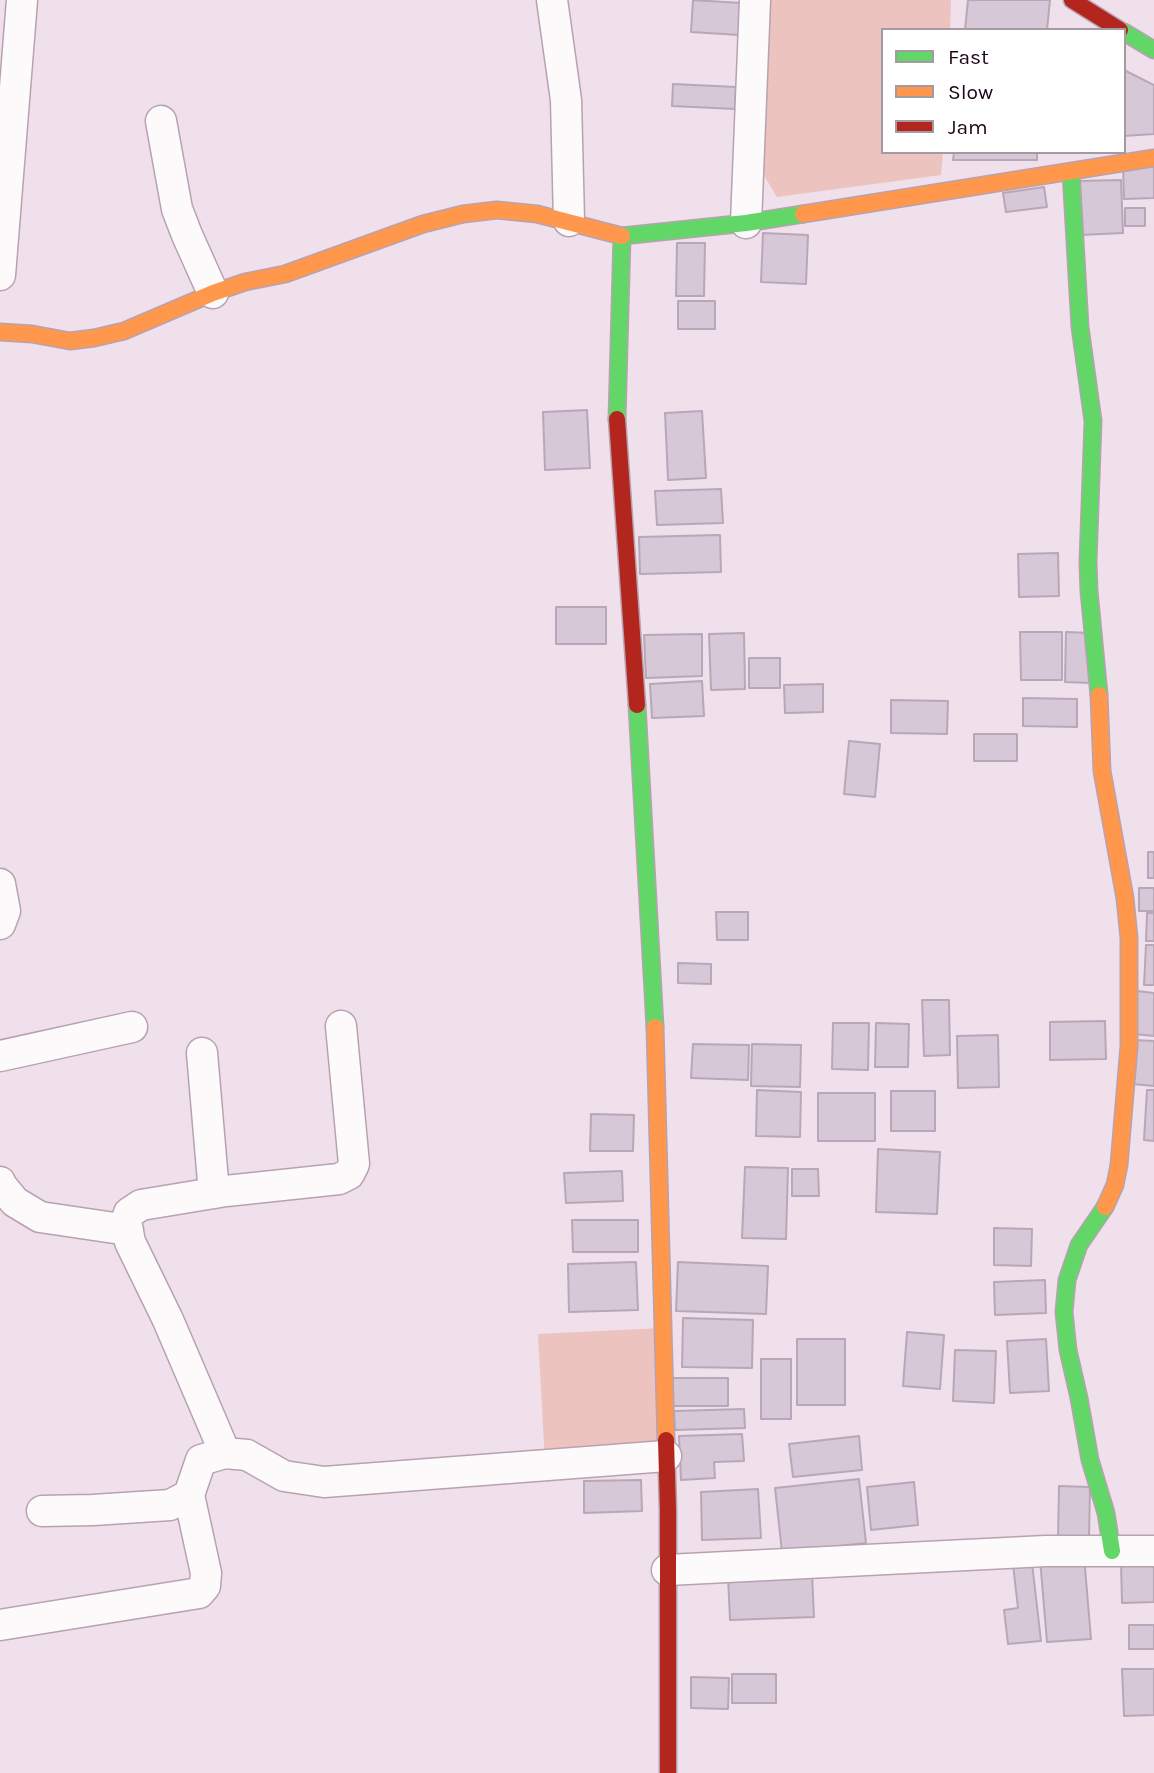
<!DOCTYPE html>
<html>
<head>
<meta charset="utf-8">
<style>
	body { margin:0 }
	#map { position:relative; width:1154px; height:1773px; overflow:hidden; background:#f0e0eb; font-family:Karla,sans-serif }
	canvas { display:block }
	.legend { position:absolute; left:881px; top:28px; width:245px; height:126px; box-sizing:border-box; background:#fff; border:2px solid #a49ba2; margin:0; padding:9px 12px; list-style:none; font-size:21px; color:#1b0416 }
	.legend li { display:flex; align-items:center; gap:14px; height:35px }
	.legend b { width:35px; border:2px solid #a49ba2 }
</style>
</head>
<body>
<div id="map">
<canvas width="1154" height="1773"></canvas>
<ul class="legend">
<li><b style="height:9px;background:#63d668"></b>Fast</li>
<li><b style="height:9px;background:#ff974d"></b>Slow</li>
<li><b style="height:9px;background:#b3261e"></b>Jam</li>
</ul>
</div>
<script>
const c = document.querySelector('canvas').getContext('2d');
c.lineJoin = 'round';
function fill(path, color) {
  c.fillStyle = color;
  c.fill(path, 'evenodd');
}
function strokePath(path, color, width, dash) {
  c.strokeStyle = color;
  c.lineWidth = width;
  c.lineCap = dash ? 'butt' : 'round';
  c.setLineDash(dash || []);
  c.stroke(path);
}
const green = new Path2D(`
	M769 0H951L950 30H883V152H943L941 175 777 197 760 169Z
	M663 1328 666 1456 545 1461 538 1334Z`);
const building = new Path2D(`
	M693 0 741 3 739 35 691 32Z
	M968 0H1050L1047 30H965Z
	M1124 70 1154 85V134L1124 136Z
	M673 84 736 87 735 109 672 106Z
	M954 152H1037V160H953Z
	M1123 165H1154V198L1124 199Z
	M1121 180 1123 233 1080 235 1079 181Z
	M1044 187 1047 207 1006 212 1003 193Z
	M1125 208H1145V226H1125Z
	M763 233 808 235 806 284 761 282Z
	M677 243H705L704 296H676Z
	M678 301H715V329H678Z
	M587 410 590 468 545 470 543 412Z
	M702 411 706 478 668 480 665 413Z
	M721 489 723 523 657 525 655 491Z
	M720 535 721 572 640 574 639 537Z
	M1058 553 1059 596 1019 597 1018 554Z
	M556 607H606V644H556Z
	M1020 632H1062V680H1021Z
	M1066 632 1091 633V683L1065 682Z
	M744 633 745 689 711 690 709 634Z
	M702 634V676L646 678 644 635Z
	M749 658H780V688H749Z
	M702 681 704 716 652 718 650 684Z
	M823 684V712L785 713 784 685Z
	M1023 698 1077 699V727L1023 726Z
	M891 700 948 701 947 734 891 733Z
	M974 734H1017V761H974Z
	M849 741 880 744 875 797 844 794Z
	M1148 852H1154V878H1148Z
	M1139 888H1154V911H1139Z
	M716 912H748V940H717Z
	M1147 913H1154V941H1146Z
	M1146 945H1154V985H1144Z
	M678 963 711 964V984L678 983Z
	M1137 991 1154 993V1036L1134 1034Z
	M922 1000H949L950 1055 924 1056Z
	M1105 1021 1106 1059 1050 1060V1022Z
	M833 1023H869L868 1070 832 1069Z
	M876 1023 909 1024 908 1067H875Z
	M998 1035 999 1087 958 1088 957 1036Z
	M1135 1040 1154 1041V1086L1133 1084Z
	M693 1044 749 1045 748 1080 691 1078Z
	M752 1044 801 1045 800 1087 751 1086Z
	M757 1090 801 1092 800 1137 756 1136Z
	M1147 1090H1154V1141L1144 1140Z
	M891 1091H935V1131H891Z
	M818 1093H875V1141H818Z
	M591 1114 634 1115 633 1151H590Z
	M878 1149 940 1152 937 1214 876 1212Z
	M745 1167 788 1168 786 1239 742 1238Z
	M792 1169H818L819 1196H792Z
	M622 1171 623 1201 566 1203 564 1173Z
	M572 1220H638V1252H573Z
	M994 1228 1032 1229 1031 1266 994 1265Z
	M636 1262 638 1310 569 1312 568 1264Z
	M678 1262 768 1266 766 1314 676 1311Z
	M1045 1280 1046 1313 995 1315 994 1282Z
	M683 1318 753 1320 752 1368 682 1367Z
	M907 1332 944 1335 940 1389 903 1386Z
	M797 1339H845V1405H797Z
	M1046 1339 1049 1391 1010 1393 1007 1341Z
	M955 1350 996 1351 994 1403 953 1401Z
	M761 1359H791V1419H761Z
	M673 1378H728V1406H673Z
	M744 1409 745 1428 675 1430 674 1411Z
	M742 1434 744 1461 714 1462 715 1478 681 1480 679 1436Z
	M859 1436 862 1470 793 1477 789 1444Z
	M859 1479 866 1543 782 1552 775 1488Z
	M641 1480 642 1511 584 1513V1481Z
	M914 1482 918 1525 871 1530 867 1487Z
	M1059 1486 1090 1487 1089 1539H1058Z
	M758 1489 761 1538 702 1540 701 1492Z
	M1084 1556 1091 1639 1047 1642 1040 1559Z
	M1032 1563 1041 1641 1008 1644 1004 1610 1018 1608 1013 1565Z
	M1121 1563H1154V1602L1122 1603Z
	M812 1573 814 1617 730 1620 728 1576Z
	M1129 1625H1154V1649H1129Z
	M1122 1669H1154V1715L1124 1716Z
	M732 1674H776V1703H732Z
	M691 1677 729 1678 728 1709 691 1708Z`);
const street = new Path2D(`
	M552 0 566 100 569 221
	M161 121 177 209 187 235 213 293
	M746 223 755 0
	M0 275 22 0
	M0 884 5 911 0 924
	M202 1053 214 1193
	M0 1056 132 1027
	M0 1182 1 1185 15 1202 40 1217 128 1230
	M225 1453 168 1320 130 1242 126 1221 129 1213 141 1205 226 1191 339 1179 349 1174 354 1164 341 1026
	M42 1511 93 1510 170 1505 189 1495 201 1460 225 1453 247 1455 284 1476 324 1482 666 1456
	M667 1570 1046 1551H1154
	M0 1625 199 1593 205 1586 206 1573 189 1495`);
const fast = new Path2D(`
	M1124 32 1154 50
	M1071 172 1080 327 1093 421 1088 562 1089 591 1099 695
	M617 419 622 236 746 223 803 214
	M637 705 655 1027
	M1105 1207 1079 1245 1067 1280 1064 1312 1068 1350 1079 1398 1090 1460 1106 1513 1112 1551`);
const slow = new Path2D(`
	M803 214 1154 158
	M0 332 32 334 70 341 94 338 124 331 213 293 245 282 285 274 423 224 463 214 497 210 537 214 622 236
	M1099 695 1102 771 1125 898 1129 938V1046L1119 1165 1115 1185 1105 1207
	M655 1027 666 1440`);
const jam = new Path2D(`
	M1072 0 1120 30
	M617 419 637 705
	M666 1440 668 1510V1773`);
fill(green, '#ecc3be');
fill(building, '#d6c8d6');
strokePath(building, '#b8a7b8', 2);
strokePath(street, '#b7a2b1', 33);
strokePath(fast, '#b7a2b1', 19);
strokePath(slow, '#b7a2b1', 19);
strokePath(jam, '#b7a2b1', 19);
strokePath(street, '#fdfafc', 30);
strokePath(fast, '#63d668', 16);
strokePath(slow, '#ff974d', 16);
strokePath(jam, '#b3261e', 16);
</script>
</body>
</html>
